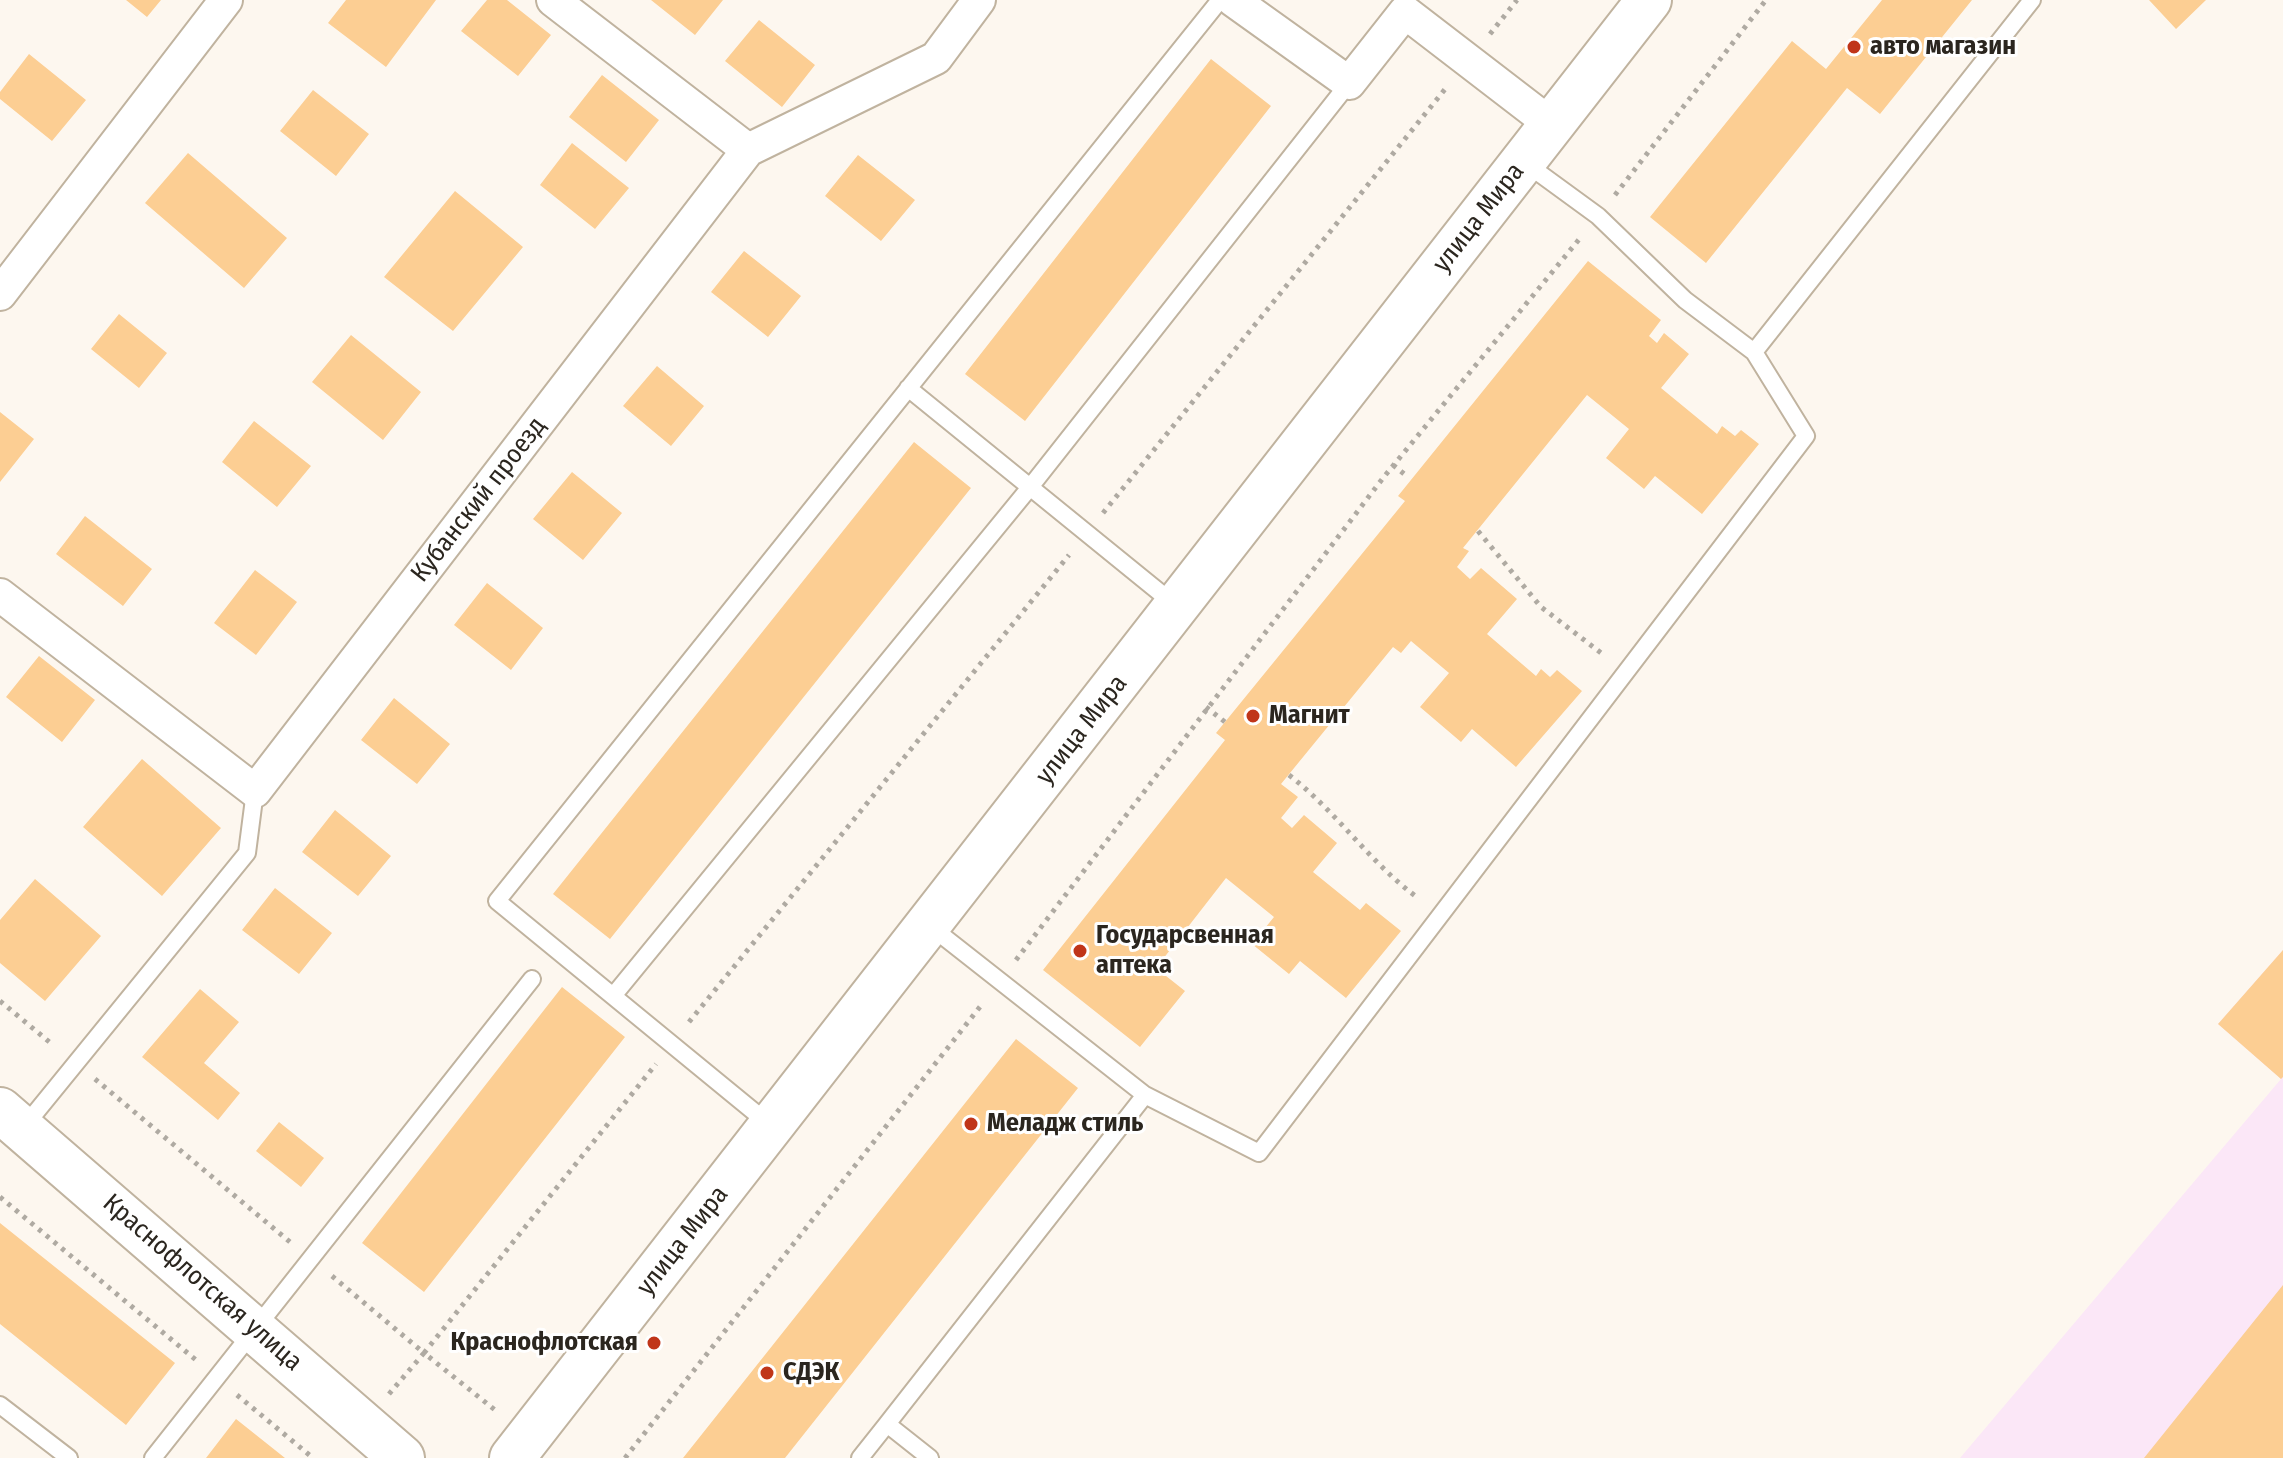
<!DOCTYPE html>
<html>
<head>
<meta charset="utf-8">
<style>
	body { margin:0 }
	canvas { display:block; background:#fdf7ef }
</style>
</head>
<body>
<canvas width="2283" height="1458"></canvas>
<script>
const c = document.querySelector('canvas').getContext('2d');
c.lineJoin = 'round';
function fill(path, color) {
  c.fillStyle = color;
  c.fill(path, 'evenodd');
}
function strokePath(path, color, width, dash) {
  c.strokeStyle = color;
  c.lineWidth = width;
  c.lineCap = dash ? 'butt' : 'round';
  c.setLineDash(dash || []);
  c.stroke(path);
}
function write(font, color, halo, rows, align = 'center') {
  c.font = font + ' "Fira Sans Condensed",sans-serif';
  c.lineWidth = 6;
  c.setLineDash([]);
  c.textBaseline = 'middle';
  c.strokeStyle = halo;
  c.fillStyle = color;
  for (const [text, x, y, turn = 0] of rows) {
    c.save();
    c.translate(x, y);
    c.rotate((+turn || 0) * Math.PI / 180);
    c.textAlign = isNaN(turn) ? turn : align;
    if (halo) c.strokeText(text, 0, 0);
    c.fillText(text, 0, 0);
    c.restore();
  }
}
const commercial = new Path2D(`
	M2283 950V1458H1960L2281 1079 2218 1024Z`);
const building = new Path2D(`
	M126 0H161L147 17Z
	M346 0H436L386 67 328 23Z
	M487 0H507L551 35 518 76 461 31Z
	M651 0H723L695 35Z
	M1882 0H1972L1880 114 1847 88 1706 263 1650 217 1792 41 1826 69Z
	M2149 0H2206L2176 29Z
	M759 20 815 65 782 107 725 61Z
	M29 54 86 100 52 141 0 99V92Z
	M1211 59 1271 106 1025 421 965 374Z
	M602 75 659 120 626 162 569 117Z
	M313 90 369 134 336 176 280 131Z
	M572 143 629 188 595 229 540 185Z
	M188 153 287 238 244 288 145 203Z
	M858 155 915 200 881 241 825 196Z
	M455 191 523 247 453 331 384 277Z
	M744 251 801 296 768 337 711 292Z
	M1588 261 1661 320 1649 336 1657 343 1664 333 1689 354 1661 388 1717 434 1722 426 1735 436 1741 430 1759 444 1702 514 1655 476 1644 489 1606 458 1629 429 1587 395 1463 548 1469 551 1457 567 1470 579 1481 568 1517 599 1487 634 1536 676 1541 669 1550 677 1557 670 1582 691 1516 767 1472 729 1461 742 1420 707 1449 673 1411 641 1401 653 1393 647 1281 784 1298 797 1281 818 1292 828 1304 815 1337 843 1313 872 1360 910 1366 903 1401 931 1346 998 1300 961 1289 974 1252 944 1274 917 1226 878 1156 968 1185 991 1140 1047 1043 970 1225 740 1216 733 1405 501 1398 496Z
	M119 314 167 353 139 388 91 349Z
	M351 335 421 392 383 440 312 382Z
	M657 366 704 406 671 446 623 406Z
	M0 412 34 439 0 482Z
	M254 421 311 466 277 507 222 462Z
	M914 442 971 488 610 939 553 894Z
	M572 472 622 513 583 560 533 519Z
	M85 516 152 569 123 606 56 554Z
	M255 570 297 602 256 655 214 623Z
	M487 583 543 628 511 670 454 625Z
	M39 656 95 700 62 742 6 697Z
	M394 698 450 744 417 784 361 740Z
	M142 759 221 828 162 896 83 827Z
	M335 810 391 856 358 896 302 852Z
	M35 879 101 936 45 1001 0 963V920Z
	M275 888 332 933 299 974 242 930Z
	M2283 950V1077L2281 1079 2218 1024Z
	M562 987 625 1037 424 1292 362 1243Z
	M200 989 239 1022 204 1063 240 1093 218 1120 142 1057Z
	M1016 1039 1078 1088 785 1458H683Z
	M279 1122 324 1158 301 1187 256 1151Z
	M0 1223 175 1363 126 1425 0 1324Z
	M2283 1285V1458H2144Z
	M236 1419 285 1458H206Z`);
const path = new Path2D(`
	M1490 34 1517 0
	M1615 195 1766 0
	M1393 465 1408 477
	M1103 513 1446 88
	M1478 531 1541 607 1605 656
	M1206 707 1225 722
	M1289 775C1338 813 1369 862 1418 898
	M1016 960 1383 478 1581 237
	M0 1001 53 1045
	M689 1022 1069 555
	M95 1079 290 1242
	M0 1197 196 1360
	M332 1276 424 1353 656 1064
	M389 1394 424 1353 495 1410
	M237 1395 313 1458
	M625 1458 983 1003`);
const lane = new Path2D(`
	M1754 352 2032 0
	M908 388 1174 604
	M930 926 1145 1095 1259 1153 1806 436 1754 352 1685 300 1598 216 1524 162
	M613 996 1031 486 1349 83
	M769 1124 497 901 1220 0
	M23 1128 247 853 255 791
	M0 1405 69 1458
	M887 1424 1145 1095
	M153 1458 532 979
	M860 1458 887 1424 930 1458`);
const street = new Path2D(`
	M1233 0 1349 83 1405 12 1552 125
	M748 150 936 58 979 0
	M0 294 226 0
	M0 595 255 791 748 150 553 0`);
const secondary = new Path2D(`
	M0 1110 402 1458
	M512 1458 1649 0`);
const markers = [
	[1854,47,8,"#c03519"],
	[1253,716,8,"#c03519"],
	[1080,951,8,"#c03519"],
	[971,1124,8,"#c03519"],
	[654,1343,8,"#c03519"],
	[767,1373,8,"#c03519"]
];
const poiNames = [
	["авто магазин",1870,47],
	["Магнит",1269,716],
	["Государсвенная",1096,936],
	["аптека",1096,966],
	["Меладж стиль",987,1124],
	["Краснофлотская",638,1343,"right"],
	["СДЭК",783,1373]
];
const streetNames = [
	["улица Мира",1479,218,-52],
	["Кубанский проезд",479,500,-52],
	["улица Мира",1082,730,-52],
	["улица Мира",683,1241,-52],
	["Краснофлотская улица",202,1283,41]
];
fill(commercial, '#fbe7f7');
fill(building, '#fcce93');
strokePath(lane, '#c0b39f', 20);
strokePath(street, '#c0b39f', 36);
strokePath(secondary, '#c0b39f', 48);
strokePath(path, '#afaaa2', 5, [4, 6]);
strokePath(lane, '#fff', 16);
strokePath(street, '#fff', 32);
strokePath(secondary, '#fff', 44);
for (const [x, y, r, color] of markers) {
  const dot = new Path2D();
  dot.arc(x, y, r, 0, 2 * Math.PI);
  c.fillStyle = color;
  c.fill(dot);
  strokePath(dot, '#fff', 3);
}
write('bold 26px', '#2b261f', '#fff', poiNames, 'left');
write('26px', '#2b261f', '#fff', streetNames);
</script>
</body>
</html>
